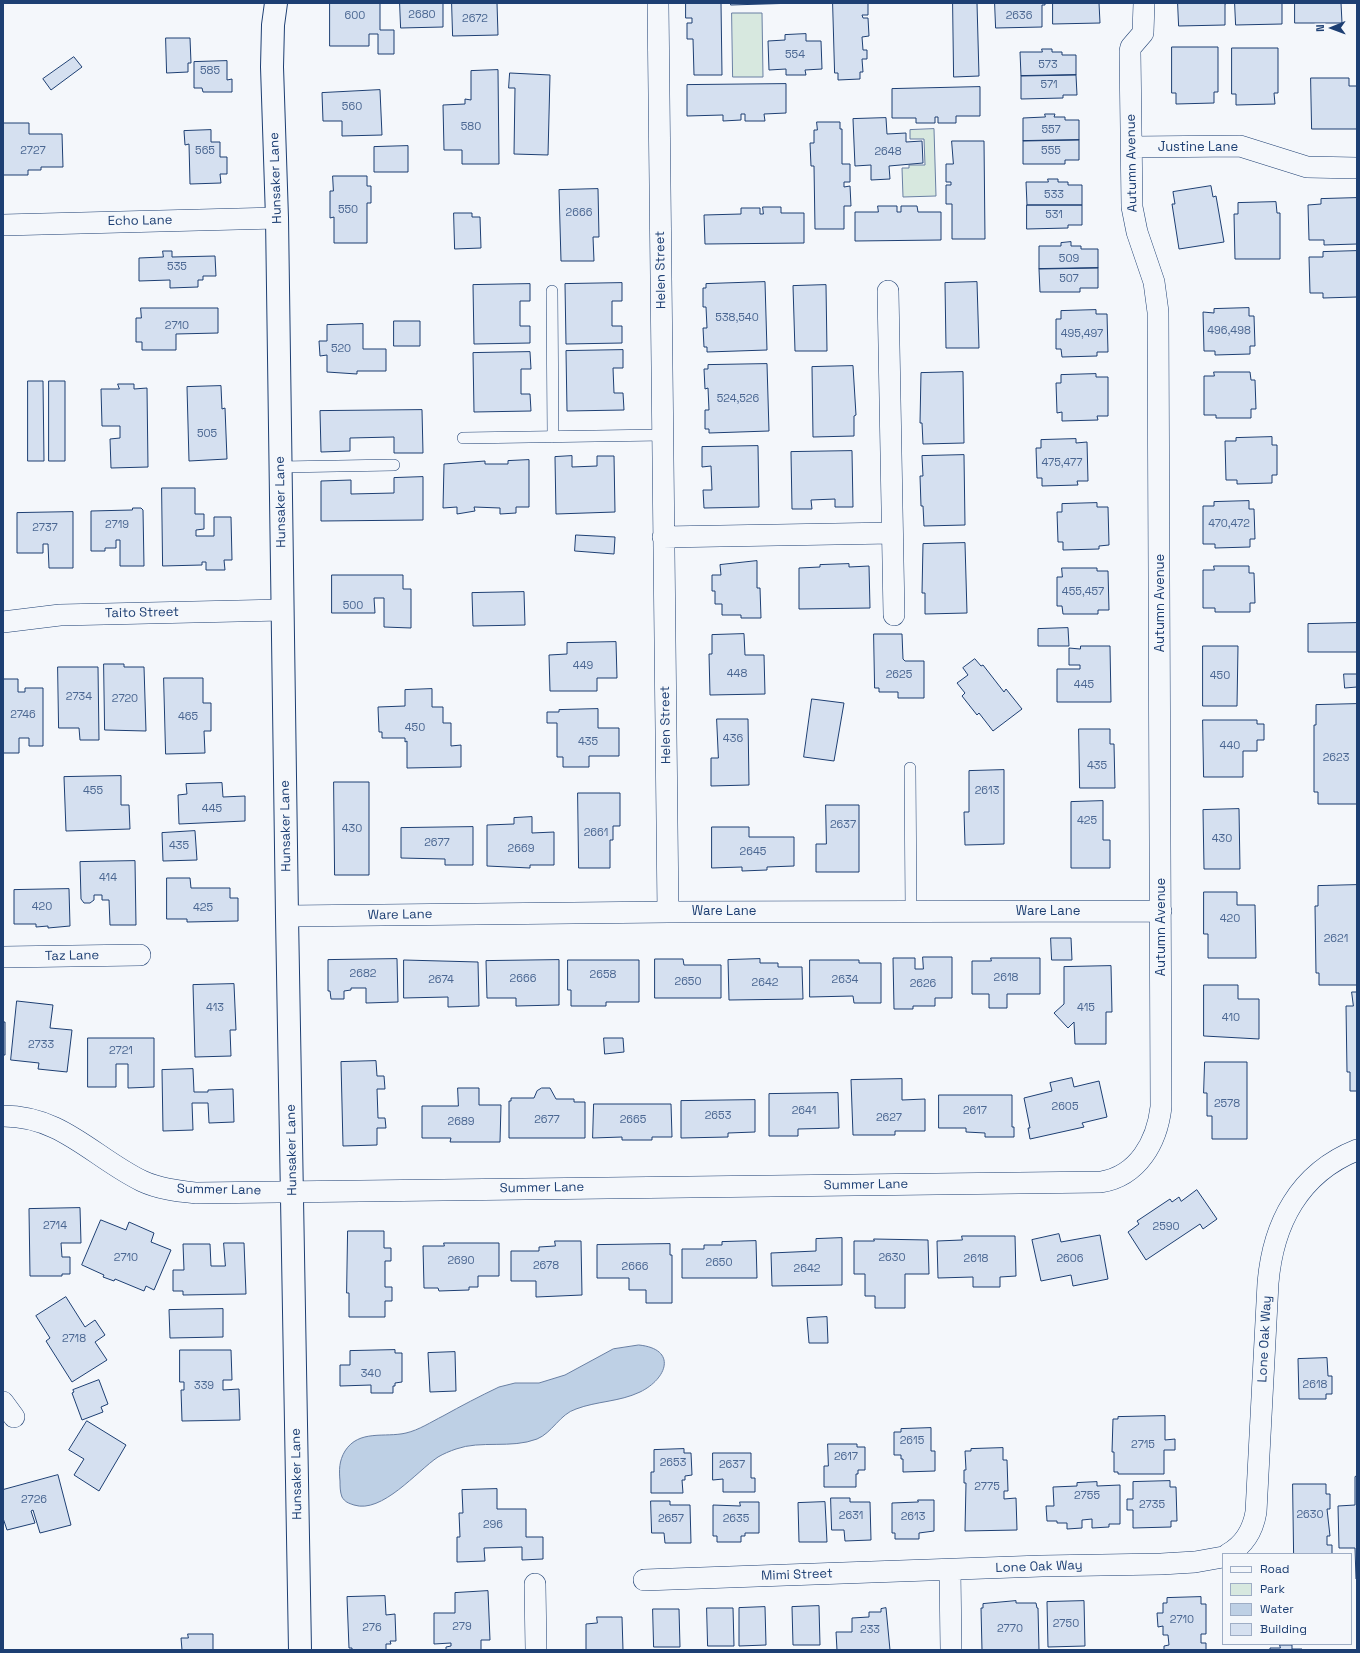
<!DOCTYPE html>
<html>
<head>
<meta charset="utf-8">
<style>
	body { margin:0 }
	#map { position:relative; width:1360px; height:1653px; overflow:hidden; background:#f4f7fb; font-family:"Space Grotesk",sans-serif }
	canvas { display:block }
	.frame { position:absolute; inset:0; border:4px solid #1d3f73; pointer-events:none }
	.legend { position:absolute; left:1222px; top:1553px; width:130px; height:92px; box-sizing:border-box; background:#f4f7fb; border:1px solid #9eadc5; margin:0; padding:5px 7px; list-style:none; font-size:12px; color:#1d3f73 }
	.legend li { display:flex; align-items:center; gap:8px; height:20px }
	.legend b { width:20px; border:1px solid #9eadc5 }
	.north { position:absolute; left:1312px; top:8px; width:40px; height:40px; -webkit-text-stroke:3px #f4f7fb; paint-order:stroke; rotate:269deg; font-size:11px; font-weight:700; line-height:16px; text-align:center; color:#1d3f73 }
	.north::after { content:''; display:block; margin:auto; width:14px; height:18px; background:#1d3f73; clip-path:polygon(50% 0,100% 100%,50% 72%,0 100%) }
</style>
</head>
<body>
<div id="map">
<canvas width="1360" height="1653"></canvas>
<div class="frame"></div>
<ul class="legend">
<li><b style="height:5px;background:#f4f7fb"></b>Road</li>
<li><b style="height:11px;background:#d7e8df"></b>Park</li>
<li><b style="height:11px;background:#bed0e5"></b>Water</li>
<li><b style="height:11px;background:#d5e0f0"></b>Building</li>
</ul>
<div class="north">N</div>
</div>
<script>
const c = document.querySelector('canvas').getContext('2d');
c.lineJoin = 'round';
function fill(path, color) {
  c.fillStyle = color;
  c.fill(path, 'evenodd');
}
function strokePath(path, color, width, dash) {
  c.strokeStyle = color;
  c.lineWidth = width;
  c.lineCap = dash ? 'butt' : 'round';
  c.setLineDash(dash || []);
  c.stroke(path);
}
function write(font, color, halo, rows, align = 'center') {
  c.font = font + ' "Space Grotesk",sans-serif';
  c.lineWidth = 3;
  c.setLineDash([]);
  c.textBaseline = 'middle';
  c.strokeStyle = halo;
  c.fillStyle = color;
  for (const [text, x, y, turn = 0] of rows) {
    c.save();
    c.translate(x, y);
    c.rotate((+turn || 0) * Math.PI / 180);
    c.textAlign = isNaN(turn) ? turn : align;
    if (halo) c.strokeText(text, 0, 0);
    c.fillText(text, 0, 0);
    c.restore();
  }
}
const green = new Path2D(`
	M732 13H762L763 77H733Z
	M934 129 936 196 903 197 902 168H909V165H925L924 139H910V130Z`);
const water = new Path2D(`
	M639 1345C678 1349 667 1379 640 1392 619 1402 597 1401 576 1409 560 1414 552 1433 537 1439 511 1449 481 1440 456 1449 450 1451 443 1454 438 1457 417 1471 382 1514 354 1505 348 1503 345 1502 342 1497 340 1492 340 1486 340 1481 339 1470 339 1461 345 1451 359 1429 385 1438 406 1433 419 1430 431 1422 443 1416 461 1406 480 1396 499 1387L515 1383H539L565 1375 613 1349Z`);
const building = new Path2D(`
	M330 3H380V30H394V54H378V34H369V46H330Z
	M400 3H443V27L401 28Z
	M452 3H497L498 35 453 36Z
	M686 3H721L722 75H694L693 39H687V23H692V18H686Z
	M731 3H797L731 5Z
	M833 3H868V15H862L863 18H868L869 36 862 37 863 50H867V59H862L863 72H860V79L838 80V73H835Z
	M953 3H977L979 76 954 77Z
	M995 3H1045V5H1042V27L996 28Z
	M1053 3H1099L1100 23 1053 24Z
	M1178 3H1228L1225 4V25L1179 26Z
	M1235 3H1282V24L1236 25Z
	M1295 3H1341L1342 23H1295Z
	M806 34V41H821L822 69 805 70 806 75H786V69L769 70 768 41 785 40V35Z
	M166 38H190L191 63H188V72L167 73Z
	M1172 47H1218V92H1214V103L1176 104V93H1172Z
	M1232 48H1278V93H1274L1275 104 1236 105V94H1232Z
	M1042 49H1052V52H1062V55H1076V75L1021 76 1020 52H1042Z
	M74 57 82 67 51 90 43 79Z
	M227 61V80L232 79V92H203L202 88H194V62Z
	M498 70 499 164H462V150H444L443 105 465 104V99L471 100V71Z
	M510 73 550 75 548 155 514 154 515 88H509Z
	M1076 75 1077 95H1063V98L1021 99V76Z
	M1311 78H1349V86H1357V129H1312Z
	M786 84V113L764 114 765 121H745V114H741V120L723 121V115L687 116V85Z
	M980 87V116H956V123H938V117H935V123H916V118H892V89Z
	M380 90 382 135 342 136V121H323L322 93Z
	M1045 114H1055L1054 117H1065V120H1079V140L1023 141V118L1045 117Z
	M886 118 887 134 906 133V142L922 141 923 163 889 166 890 179 871 180V165L855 166 853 119Z
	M817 122H840V129H842V164H850V182H844V187L850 186 851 206H844V229H815L814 166H811L810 143H814V130H817Z
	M3 123H29V134H62L63 167H41V170H28V175H3Z
	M211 130V142H220V157H227V174H220L221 183 190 184 189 144 185 145 184 131Z
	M1079 140V160H1065V164H1023V141Z
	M952 141H984L985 239H952V204H946V185H951V182H946V164H953Z
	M408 146V172H374V147Z
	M333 176H367V186H371V203H367V243H334V217L330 218V191H333Z
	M1048 179H1058V182H1068V185H1082V205H1027L1026 182H1048Z
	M1211 186 1213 197 1216 196 1224 242 1179 249 1172 204H1175L1173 192Z
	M598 189 599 237H593L594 261H561L559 190Z
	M1357 198V244L1324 245V240H1309L1308 205 1321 204V199Z
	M1276 202 1277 213H1280V259H1235L1234 214H1238V203Z
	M1027 205H1082V225H1068V228L1027 229Z
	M878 206H897V212H901V206H917L918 212H941V240L855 241V212H878Z
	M763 207H781V213H804V243L705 244 704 215 741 214V208H760V214H763Z
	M454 213H472V217H480L481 248 455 249Z
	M1071 242V246H1081V249H1098V268L1039 269V246H1061V243Z
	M163 251H172V257L215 256 216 276H203V280H198V287L170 288V280L139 281V258L163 257Z
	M1357 251V297L1323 298V293H1310L1309 257H1323V252Z
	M1098 268V288H1080V292H1040L1039 269Z
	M765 282 767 350 707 352V347H704L703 328H707L706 307H703V288H706V284Z
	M977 282 979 348H946L945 283Z
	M622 283V301H612V326H622V343L566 344 565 284Z
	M530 284V301H520V326H530V343L474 344 473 285Z
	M826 285 827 351H795L793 286Z
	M141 308H218V333L176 334V350H142V342H136V318H141Z
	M1249 308V316H1254L1255 346H1250V354L1215 355V351H1204L1203 312 1214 313V309Z
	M1096 310V314H1107L1108 352H1097V356L1062 357 1061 349H1056V319H1061V311Z
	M394 321H420V346H394Z
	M363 324V349H386V371H357V374L327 372V355L320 356 319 341H327V325Z
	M623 350V368H613L614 393H623L624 410 567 411 566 351Z
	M530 352 531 369H521V394H530L531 411 474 412 473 353Z
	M767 364 769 431 709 433V429H705V410H709L708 388 705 389 704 369H708V365Z
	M853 366 856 415 854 416V436L813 437 812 367Z
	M963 372 964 443 923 444 922 423H920L921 373Z
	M1214 372H1250L1251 380H1255L1256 409H1251V418H1216V415H1204V376H1214Z
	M1096 374V377H1108V416H1097L1098 420 1062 421V412L1057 413 1056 383H1061V375Z
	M28 381H43L44 461H28Z
	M49 381H65V461H49Z
	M118 384H134V389L147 388 148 467 111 468 110 439 120 438V426H102L101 389H119Z
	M221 386 222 409 225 408 227 459 189 461 187 387Z
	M422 410 423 453H394V437L350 438V451L321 452 320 411Z
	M1272 437V445H1277V475H1272V483L1237 484V480H1226L1225 441H1236V438Z
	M1076 439V443L1087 442 1088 481H1077L1078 485 1042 486V478H1037L1036 448H1041V440Z
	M758 446 759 507 704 508 703 490H712L711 466 702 467V447Z
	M852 451 853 507H835V499L811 500 812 509H792L791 452Z
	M964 455 965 525 924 526 923 506H921L920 476H923L922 456Z
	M572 456V467L597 466V456H614L615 512 556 514 555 457Z
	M529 460V507H516V513L500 514V508L474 507 475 511 457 514V507L443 508 444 464 485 461V464H508V461Z
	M423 477V520L321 521V481L351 480V494L394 493V478Z
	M162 488H195V514H204V529L196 530V536H214V517H231L232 560H224L225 570H206V562H202V565L163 566Z
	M1249 501V509H1254L1255 539H1250V547L1215 548V544H1203V506H1214V502Z
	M1097 503V507H1108L1109 545 1099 546V549L1063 550V542H1058L1057 512H1062V504Z
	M133 508H141L143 510 144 566H120V540H116V548H105V551H91V511L132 510Z
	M73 512V568H49L48 544H43V553H17V513Z
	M576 535 615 537 614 554 575 551Z
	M965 543 967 613 925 614V593H922L923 544Z
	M757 561V588H760L761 618H741V615H722V604H715V591H712V575H721L720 565Z
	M849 564V567L869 566 870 608 799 609V568L820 567V565Z
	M1214 566H1249V573H1254L1255 603H1250V612H1215V608H1203V570H1214Z
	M1062 568H1097V571H1108L1109 610H1098V614H1063L1062 606H1057V577H1062Z
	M332 575H403V589H411V628L384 627V598H374L375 613H332Z
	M524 592 525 625 473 626 472 593Z
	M1357 623V652H1308V624Z
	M1068 628 1069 646H1038V629Z
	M744 634 745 655H764L765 694 710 695 709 654H712V635Z
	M874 634H902L903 659 905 661H924V698H898V692H879V688H875Z
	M616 642 617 678H597V691H550L549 655 567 654V643Z
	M1081 646H1110L1111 702H1057V669H1080V665H1069V648L1080 649Z
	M1203 646H1238L1237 706H1203Z
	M975 659 981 666 983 665 1004 692 1006 689 1022 709 993 731 979 713 977 715 962 696 965 693 957 683 968 675 963 668Z
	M104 664H124V667H144L146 731 105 730Z
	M58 667H98L99 740H80L79 728H59Z
	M1344 674H1357V687L1345 688Z
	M164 678H203V703H211V731H204L205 753 166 754Z
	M3 679H18V692H25V688H43V746H29V738H19V753H3Z
	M432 689V707H443V723H451V746L461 745V767L407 768V741L405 742V738H382V732H379L378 707 405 706V690Z
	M812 699 844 703 834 761 804 757Z
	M1357 704V804H1318V792H1314V725H1316V705Z
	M598 709V728H619V756H589V767H563V757H557V723H547V712H559V710Z
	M717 719H748L749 785 711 786V758H718Z
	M1203 720H1257V724H1264V740H1257V751H1243V777H1204Z
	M1079 729H1110V744H1114L1115 788H1080Z
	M1004 770V844L965 845 964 812H969V771Z
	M121 776V805H129L130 829 66 831 64 777Z
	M334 782H369V875H335Z
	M222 783 223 797 245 796V821L179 824 178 795 187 794 186 784Z
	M578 793H620V826H613V840H610V868H579Z
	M1103 801V840H1110V868H1071V802Z
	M826 805H859V872H816V844H826Z
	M1239 809 1240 869H1204L1203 810Z
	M532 817V833L554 832V865H530V868L487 866V825L514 824V818Z
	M473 827V865H445V859L401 858V828Z
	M712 827H749V837H794V866L767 867V870L742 871V867L712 868Z
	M195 831 197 860 163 861 162 833Z
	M135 861 136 925H110L109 900H102V895H94V900L90 903H84L81 899 80 862Z
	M167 878H190L191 888H230V898H238V921L187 922V919H167Z
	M1357 885V985H1319V973H1316L1315 906H1318V886Z
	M69 889 70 926 48 928V926L36 927V924H14V890Z
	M1204 892H1237V905H1255L1256 958H1208V934H1204Z
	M1051 938H1071L1072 960H1052Z
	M923 957H952V998H935V1006H913V1009H894L893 958H915V969H923Z
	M991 958H1040V994H1007V1008H989V994H972V961H991Z
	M397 959 398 1002 366 1003V988H351V990L344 991V999H331L330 991H328V960Z
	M655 959H683L684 965H721V998H655Z
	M760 959V963H778V967H802L803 999 729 1000 728 960Z
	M404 960 478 962 479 1006 448 1007V997L404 998Z
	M559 960V1005L516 1006V998H487L486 961Z
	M568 960H639V1002H606V1006H571V990H568Z
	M810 960H859V963H881V1003H854L853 996 810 997Z
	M1111 966 1112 1012H1106V1044H1075L1074 1022 1068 1028 1054 1013 1064 1004V967Z
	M234 984 236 1030H230L231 1056 195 1057 193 985Z
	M1204 985H1238V999H1259V1039L1204 1036Z
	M1352 992H1357V1091H1350V1072H1347L1346 1006H1353Z
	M17 1001 53 1005 50 1028 72 1030 67 1072 38 1069 39 1063 11 1060Z
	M3 1022H5V1055H3Z
	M88 1038H154V1087L128 1088V1064H116V1087H88Z
	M604 1038H623L624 1052 605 1054Z
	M376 1061 377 1076H384L385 1089H377L378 1118H385L386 1128H377V1145L343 1146 341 1062Z
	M1205 1062H1247V1139H1212V1116H1207V1093H1204Z
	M193 1069 194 1092H208V1090L233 1089 234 1122 209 1123 208 1103H192L193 1130 163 1131 162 1070Z
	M1072 1078 1074 1087 1099 1081 1107 1117 1082 1123 1084 1127 1030 1139 1028 1128H1030L1024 1098 1052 1091 1050 1083Z
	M902 1079V1100L925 1099V1131H895V1135H853L851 1080Z
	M458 1088H479V1105H501L500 1142H450L451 1138H422V1106H458Z
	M542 1088H550L556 1099H574V1102H585V1138H509V1101H511V1098H534L537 1091Z
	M838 1093 839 1128 798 1129V1136H769V1094Z
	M939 1095H1012V1127H1014V1137H985V1133L966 1132V1128H939Z
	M755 1100V1132L728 1133V1137L681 1138V1101Z
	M594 1104H671L672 1137H652V1140H622V1137L593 1138Z
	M1197 1190 1217 1219 1203 1229 1200 1224 1146 1260 1128 1232 1139 1224 1137 1221 1170 1199 1172 1202 1179 1197 1181 1201Z
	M80 1208 81 1243H61L62 1257H70V1274H62V1276H30L29 1209Z
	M101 1220 126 1230 129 1222 154 1233 151 1242 171 1250 154 1290 146 1286 144 1291 115 1279 114 1281 103 1277 104 1275 82 1265Z
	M348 1231H384V1248H391V1261H385V1287H392V1301H385V1317H349V1293H347Z
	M1059 1234 1061 1242 1100 1235 1108 1279 1073 1286 1071 1275 1041 1281 1032 1240Z
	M962 1236H1015L1016 1276 1000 1277V1287H973V1277L938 1278 937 1241 962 1240Z
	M842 1238V1285L772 1286 771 1253 816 1251V1239Z
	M874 1239 928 1240 929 1274H905V1308H875V1296H865V1274H854V1241H874Z
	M555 1241H581L582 1295 536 1297V1281H511V1251H539V1247L555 1246Z
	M756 1241 757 1278H682V1249H704V1245H722V1242Z
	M224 1243H244L246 1294 183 1295V1291H173V1270H184L183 1244H210L211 1266H225Z
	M444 1243H499V1276H478V1287H469V1290L439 1291 438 1288H424L423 1246H444Z
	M670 1244V1255H672V1303H646V1290H629V1278H597V1245Z
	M66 1297 85 1327 95 1320 105 1335 95 1342 107 1360 72 1382 46 1341 50 1338 36 1316Z
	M223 1309V1337L170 1338 169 1310Z
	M827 1317 828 1343H809L807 1318Z
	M180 1350H231L232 1380H223V1390L239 1389 240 1420 182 1421 181 1390H184V1382H180Z
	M395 1350V1353H402V1382L395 1383V1386H393V1393H371V1385L340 1386V1365H350V1351Z
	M455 1352 456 1391 430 1392 428 1353Z
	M1327 1358 1328 1376H1332V1394H1326V1399H1299L1298 1359Z
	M99 1380 108 1404 101 1407 103 1412 82 1420 72 1393 74 1392 73 1390Z
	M1165 1416V1440L1175 1439V1450H1164V1474H1118V1472H1114V1452H1112L1113 1419H1118V1417Z
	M87 1421 126 1445 99 1491 74 1475 84 1459 69 1450Z
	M931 1428V1451H935V1471L903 1472V1459H901V1455H894V1432H901V1429Z
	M828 1444H857V1447H865V1470H858V1474H856V1487H824V1466H828Z
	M1003 1448V1460H1007L1008 1491H1004V1499L1016 1498 1017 1530 965 1531 966 1483H964V1470H966L965 1451H971V1449Z
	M684 1449V1453H691L692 1475 685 1476V1480H682L683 1493H651V1472H654V1450Z
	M713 1453H751V1478H755V1492H723V1479L713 1480Z
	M58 1475 71 1525 40 1533 33 1510 31 1511 35 1523 7 1530 3 1518V1490Z
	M1357 1476V1579H1356L1355 1548H1339L1338 1506 1355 1505V1477Z
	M1170 1481V1487H1176L1177 1521H1171V1527L1133 1528V1510H1127V1499H1133V1482Z
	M1097 1482V1486L1120 1485V1524H1109V1527L1092 1528V1519L1082 1520V1528L1067 1529V1523H1057V1521H1047L1046 1506H1054L1053 1487 1077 1486V1483Z
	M1293 1484H1326V1494H1330V1509H1327L1330 1536H1327V1545H1332V1554H1294Z
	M497 1489V1509H526V1537H543V1559L522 1560V1547L484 1548 485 1561 457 1562V1537H460L459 1513H463L462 1490Z
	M831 1498H850V1502H870L871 1540 845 1541 844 1530H832Z
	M918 1500H934V1531L919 1533V1539H895V1533H892V1503L918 1502Z
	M651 1501H670V1505H690L691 1543H665L664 1533H652Z
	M740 1502H759V1533H745V1536H741V1542H717V1536H713V1505L740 1506Z
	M825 1502 827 1542H799L798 1503Z
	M488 1591 490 1640H481V1650H446V1647L451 1646V1643L434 1644V1613H455V1593Z
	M385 1596 386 1615 395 1614 396 1641H390L391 1644H386V1650H352V1648H349L347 1597Z
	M1201 1597V1604H1206V1634H1201V1643H1206V1650H1164V1646L1169 1645 1168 1635H1163V1626L1158 1627 1157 1613H1163V1603H1167V1598Z
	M1016 1601V1603H1036L1037 1608H1038L1039 1650H982L981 1608H983V1604Z
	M1084 1601 1085 1646 1048 1647 1047 1602Z
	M819 1606 820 1645H793L792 1607Z
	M765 1607 766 1645 739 1646V1608Z
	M707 1608H733L734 1646H708Z
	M886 1608 890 1650H837L836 1632H852V1618L869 1617V1612H881V1609Z
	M653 1609H679L680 1647H654Z
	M597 1617H622L623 1650H586V1624L597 1623Z
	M188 1634H213V1650H182L181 1638H188Z
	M1280 1645H1292V1649H1302V1650H1270V1648H1280Z`);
const lane = new Path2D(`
	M552 291 553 437
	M463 438 662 435
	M281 467 394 465
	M910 768 911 911`);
const street = new Path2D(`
	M658 3 668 912
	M1132 147 1240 146 1307 167 1357 168
	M3 225 277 218
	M888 291 894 615
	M663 537 892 533
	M3 622 60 615 282 610
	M287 916 668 912 1161 911
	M3 957 140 955
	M3 1116C62 1116 93 1157 142 1181 159 1189 178 1191 196 1193L1101 1182C1138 1176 1157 1142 1161 1107L1158 312 1154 282 1137 232 1132 207 1130 51 1131 47 1143 33 1144 3
	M3 1402 14 1417
	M1228 1554C1244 1545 1253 1530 1256 1512L1268 1283C1273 1224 1299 1173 1357 1150
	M950 1570 951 1650
	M644 1580 1042 1566 1161 1564 1195 1562 1223 1557
	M535 1584 536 1650`);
const secondary = new Path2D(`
	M276 3 273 25 272 67 277 218 287 916 300 1650`);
const numberNames = [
	["2680",422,15],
	["600",355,16],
	["2636",1019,16],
	["2672",475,19],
	["554",795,55],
	["573",1048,65],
	["585",210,71],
	["571",1049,85],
	["560",352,107],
	["580",471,127],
	["557",1051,130],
	["2727",33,151],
	["565",205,151],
	["555",1051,151],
	["2648",888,152],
	["533",1054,195],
	["550",348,210],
	["2666",579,213],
	["531",1054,215],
	["509",1069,259],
	["535",177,267],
	["507",1069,279],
	["538,540",737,318],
	["2710",177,326],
	["496,498",1229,331],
	["495,497",1082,334],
	["520",341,349],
	["524,526",738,399],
	["505",207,434],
	["475,477",1062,463],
	["470,472",1229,524],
	["2719",117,525],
	["2737",45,528],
	["455,457",1083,592],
	["500",353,606],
	["449",583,666],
	["448",737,674],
	["2625",899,675],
	["450",1220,676],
	["445",1084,685],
	["2734",79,697],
	["2720",125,699],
	["2746",23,715],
	["465",188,717],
	["450",415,728],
	["436",733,739],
	["435",588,742],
	["440",1230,746],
	["2623",1336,758],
	["435",1097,766],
	["455",93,791],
	["2613",987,791],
	["445",212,809],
	["425",1087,821],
	["2637",843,825],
	["430",352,829],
	["2661",596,833],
	["430",1222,839],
	["2677",437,843],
	["435",179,846],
	["2669",521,849],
	["2645",753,852],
	["414",108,878],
	["420",42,907],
	["425",203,908],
	["420",1230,919],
	["2621",1336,939],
	["2682",363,974],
	["2658",603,975],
	["2618",1006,978],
	["2666",523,979],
	["2674",441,980],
	["2634",845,980],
	["2650",688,982],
	["2642",765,983],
	["2626",923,984],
	["413",215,1008],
	["415",1086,1008],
	["410",1231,1018],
	["2733",41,1045],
	["2721",121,1051],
	["2578",1227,1104],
	["2605",1065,1107],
	["2641",804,1111],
	["2617",975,1111],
	["2653",718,1116],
	["2627",889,1118],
	["2677",547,1120],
	["2665",633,1120],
	["2689",461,1122],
	["2714",55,1226],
	["2590",1166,1227],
	["2710",126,1258],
	["2630",892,1258],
	["2618",976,1259],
	["2606",1070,1259],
	["2690",461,1261],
	["2650",719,1263],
	["2678",546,1266],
	["2666",635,1267],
	["2642",807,1269],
	["2718",74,1339],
	["340",371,1374],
	["2618",1315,1385],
	["339",204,1386],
	["2615",912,1441],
	["2715",1143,1445],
	["2617",846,1457],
	["2653",673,1463],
	["2637",732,1465],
	["2775",987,1487],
	["2755",1087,1496],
	["2726",34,1500],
	["2735",1152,1505],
	["2630",1310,1515],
	["2631",851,1516],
	["2613",913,1517],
	["2657",671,1519],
	["2635",736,1519],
	["296",493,1525],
	["2710",1182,1620],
	["2750",1066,1624],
	["279",462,1627],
	["276",372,1628],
	["2770",1010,1629],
	["233",870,1630]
];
const streetNames = [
	["Justine Lane",1198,147],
	["Autumn Avenue",1132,163,-91],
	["Hunsaker Lane",276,178,-92],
	["Echo Lane",140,221,-1],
	["Helen Street",661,270,-91],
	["Hunsaker Lane",281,502,-91],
	["Autumn Avenue",1160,603,-90],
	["Taito Street",142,613,-1],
	["Helen Street",666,725,-91],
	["Hunsaker Lane",286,826,-91],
	["Ware Lane",724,911],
	["Ware Lane",1048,911],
	["Ware Lane",400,915,-1],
	["Autumn Avenue",1161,927,-90],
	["Taz Lane",72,956,-1],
	["Hunsaker Lane",292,1150,-91],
	["Summer Lane",866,1185,-1],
	["Summer Lane",542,1188,-1],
	["Summer Lane",219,1190,1],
	["Lone Oak Way",1265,1339,-87],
	["Hunsaker Lane",297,1474,-91],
	["Lone Oak Way",1039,1567,-2],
	["Mimi Street",797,1575,-2]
];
fill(green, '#d7e8df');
strokePath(green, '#687fa3', 1);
fill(water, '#bed0e5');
strokePath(water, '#687fa3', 1);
fill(building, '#d5e0f0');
strokePath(building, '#1d3f73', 1);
strokePath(lane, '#1d3f73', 12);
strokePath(street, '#1d3f73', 22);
strokePath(secondary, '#1d3f73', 24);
strokePath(lane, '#f4f7fb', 11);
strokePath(street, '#f4f7fb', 21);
strokePath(secondary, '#f4f7fb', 22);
write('11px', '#4b6792', null, numberNames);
write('13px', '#1d3f73', '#f4f7fb', streetNames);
</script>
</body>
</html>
